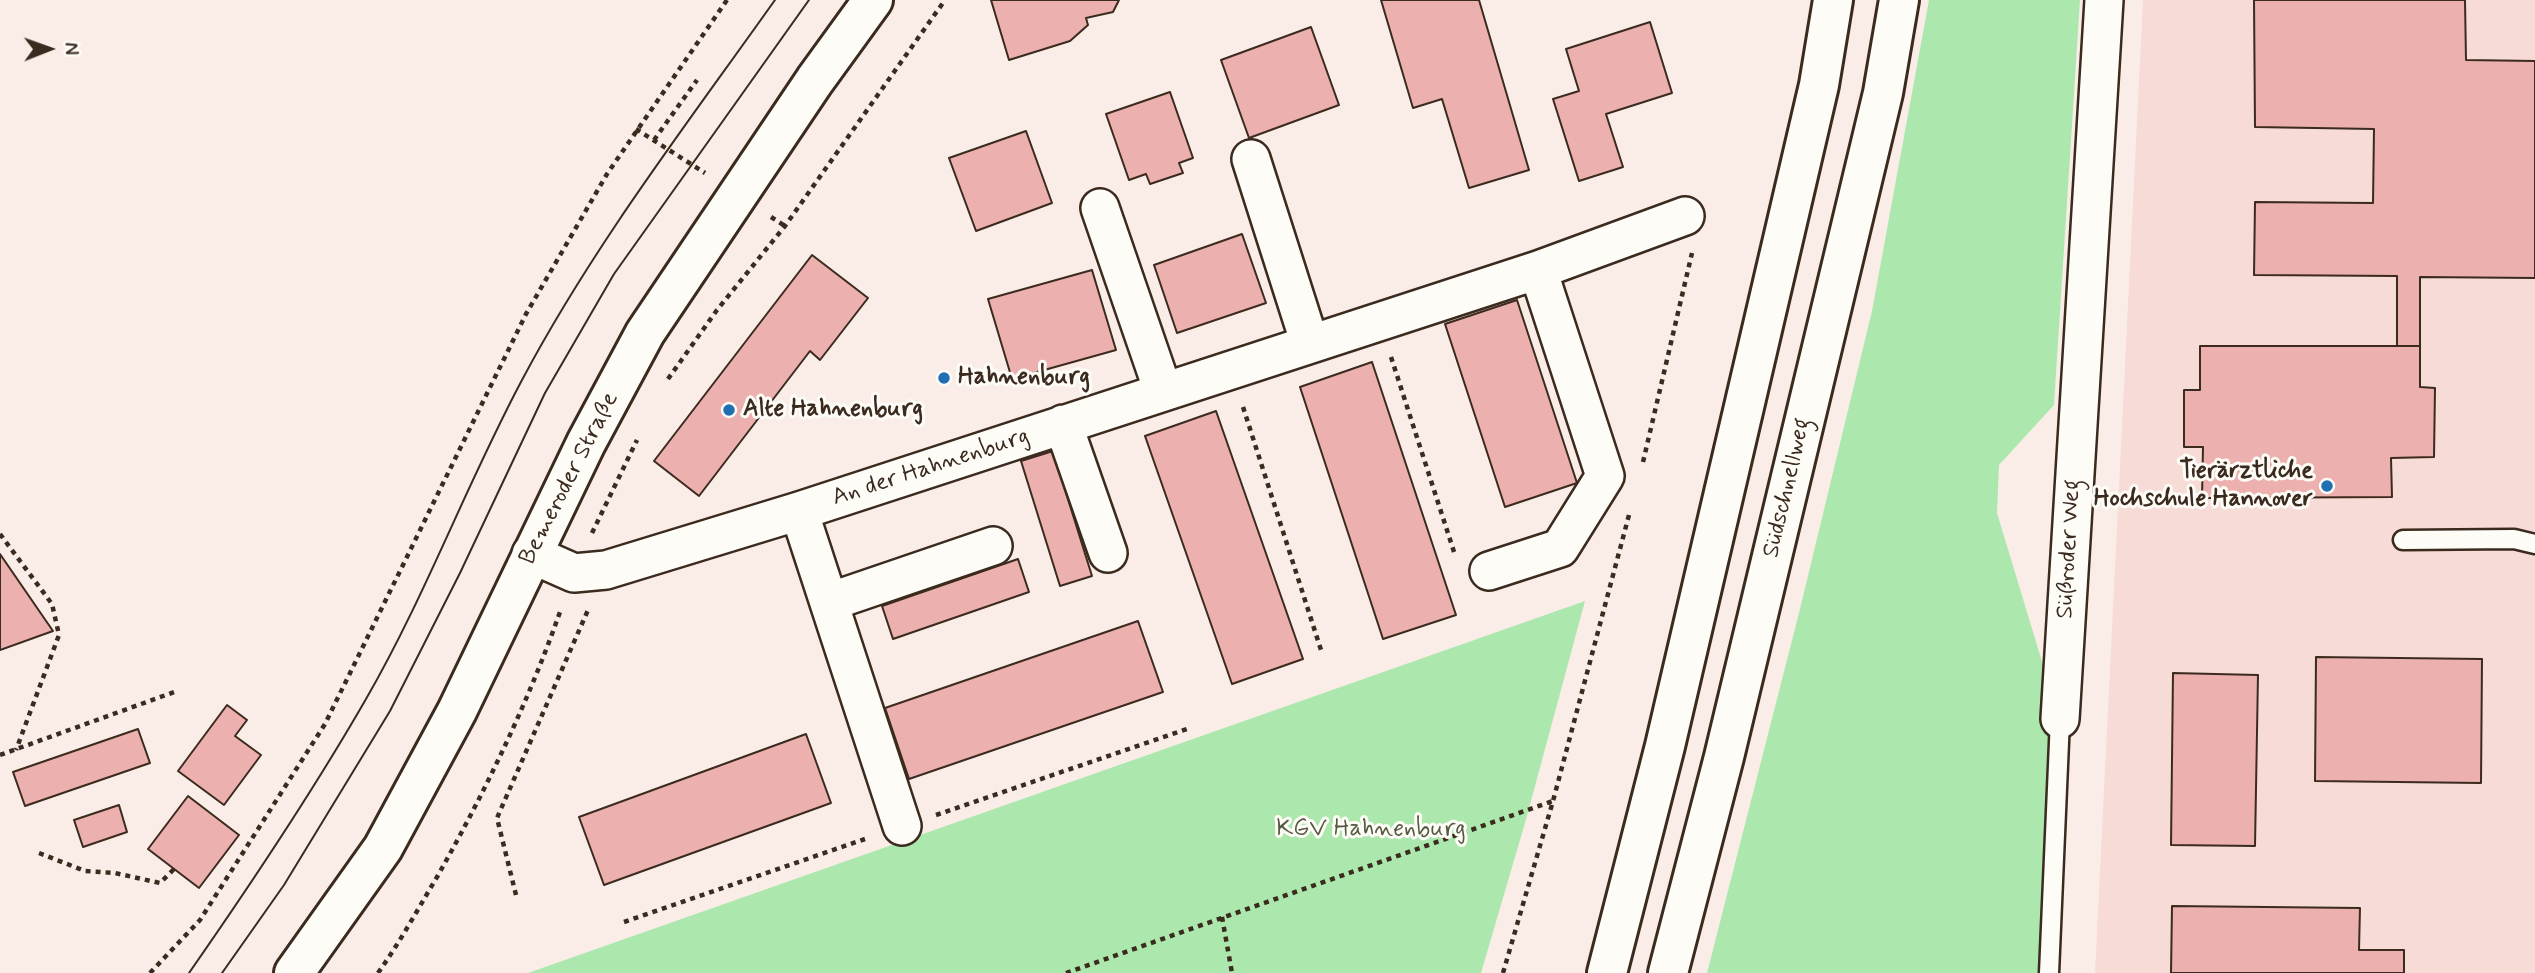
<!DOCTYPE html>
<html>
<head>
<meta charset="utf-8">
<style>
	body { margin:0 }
	#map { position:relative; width:2535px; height:973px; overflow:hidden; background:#faede8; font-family:Mynerve,sans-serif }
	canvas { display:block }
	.north { position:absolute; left:14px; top:14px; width:70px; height:70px; -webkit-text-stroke:5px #fdfcf7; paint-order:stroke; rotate:89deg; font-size:19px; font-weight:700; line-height:28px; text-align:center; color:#3b2a1e }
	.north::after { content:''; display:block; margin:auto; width:24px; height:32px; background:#3b2a1e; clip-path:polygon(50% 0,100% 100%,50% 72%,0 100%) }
</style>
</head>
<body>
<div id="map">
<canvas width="2535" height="973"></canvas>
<div class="north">N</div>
</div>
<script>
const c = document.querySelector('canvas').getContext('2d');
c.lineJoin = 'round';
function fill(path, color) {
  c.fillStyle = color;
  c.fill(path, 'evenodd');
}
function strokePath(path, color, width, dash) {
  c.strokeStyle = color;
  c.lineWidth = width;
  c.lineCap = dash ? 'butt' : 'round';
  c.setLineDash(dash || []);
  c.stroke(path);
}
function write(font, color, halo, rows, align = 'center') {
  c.font = font + ' Mynerve,sans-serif';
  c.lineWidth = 6;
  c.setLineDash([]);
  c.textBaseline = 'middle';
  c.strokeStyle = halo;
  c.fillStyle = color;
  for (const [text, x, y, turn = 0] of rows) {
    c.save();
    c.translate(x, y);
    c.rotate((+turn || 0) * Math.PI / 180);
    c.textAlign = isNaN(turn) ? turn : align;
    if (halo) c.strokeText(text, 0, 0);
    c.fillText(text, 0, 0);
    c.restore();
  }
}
const built = new Path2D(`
	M2143 0H2535V973H2095Z`);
const green = new Path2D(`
	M1929 0H2080L2054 405 1999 465 1997 513 2050 688 2039 973H1707L1799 613 1872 311Z
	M1585 601 1525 823 1481 973H528Z`);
const building = new Path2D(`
	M991 0H1119L1113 12 1086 18 1088 25 1070 41 1009 60Z
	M1381 0H1479L1529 170 1469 188 1442 99 1413 108Z
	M2254 0H2465L2466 60 2535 61V278L2420 277V346H2397V276L2254 275 2255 202 2373 203 2374 129 2255 127Z
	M1650 22 1672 93 1606 114 1623 167 1579 181 1553 99 1579 91 1566 49Z
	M1311 27 1339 105 1249 138 1221 60Z
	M1170 92 1193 158 1179 163 1183 173 1150 184 1146 174 1129 180 1106 114Z
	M1026 131 1052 203 976 231 949 158Z
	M1242 234 1266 303 1177 333 1154 265Z
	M812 255 868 298 820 360 810 351 699 496 654 461Z
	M1092 270 1116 350 1012 379 988 299Z
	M1517 300 1577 483 1505 507 1445 324Z
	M2200 346H2420V387L2435 388 2434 457 2391 458 2392 497 2202 498 2203 447H2184V390H2200Z
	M1372 362 1456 615 1383 639 1300 387Z
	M1216 411 1303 659 1232 684 1145 436Z
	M1053 451 1092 576 1060 586 1021 461Z
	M0 554 53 631 0 650Z
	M1018 559 1029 592 893 639 882 606Z
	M1138 621 1163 692 909 779 885 708Z
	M2316 657 2482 659 2481 783 2315 781Z
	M2173 673 2258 675 2255 846 2171 845Z
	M227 705 247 720 235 736 261 755 224 805 178 771Z
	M138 729 150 763 25 806 13 772Z
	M806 734 831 803 604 885 579 817Z
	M188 796 239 835 199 888 148 849Z
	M119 805 127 832 83 847 74 820Z
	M2172 906 2360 908 2359 950H2404V973H2171Z`);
const path = new Path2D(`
	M636 129 705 173
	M654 140 697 80
	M771 217 785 226
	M1391 357 1455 555
	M668 379 717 310 785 226 945 0
	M1243 407 1321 650
	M1643 462 1692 253
	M592 533 637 440
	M0 534 52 604 59 635 16 750
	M0 755 177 691
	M936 815 1187 729
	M39 853 85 871 115 873 160 883 174 869
	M516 895 497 818 588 610
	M1222 917 1232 973
	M624 922 865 839
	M150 973 200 920 325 724 526 314 607 174 727 0
	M378 973C400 942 418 909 437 877 485 792 529 701 561 609
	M1066 973 1553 801
	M1503 973 1553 801 1629 515`);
const service = new Path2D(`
	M2403 540 2514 539 2535 544
	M2049 973 2060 719`);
const minor = new Path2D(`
	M1251 159 1310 344
	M1100 208 1163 391
	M1538 270 1685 216
	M1063 424 1108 553
	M799 511 902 826
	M531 554 574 573 606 570 799 511 1538 270 1605 476 1560 548 1489 571
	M829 602 993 546
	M2060 719 2104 0`);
const secondary = new Path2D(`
	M294 973 383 848 457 711 586 443 645 333 815 80 873 0`);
const trunk = new Path2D(`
	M1607 973 1665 746 1819 85 1833 0
	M1668 973 1724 757 1883 93 1899 0`);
const tram = new Path2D(`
	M189 973C251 884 312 793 366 699 425 597 466 485 522 380 593 246 687 124 775 0
	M222 973 284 885 390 711 460 573 545 393 614 274 809 0`);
const markers = [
	[944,378,7,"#1f6fb2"],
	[729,410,7,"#1f6fb2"],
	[2327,486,7,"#1f6fb2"]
];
const poiNames = [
	["Hahnenburg",958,378],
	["Alte Hahnenburg",743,410],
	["Tierärztliche",2313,472,"right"],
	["Hochschule Hannover",2313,500,"right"]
];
const streetNames = [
	["An der Hahnenburg",931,468,-18],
	["Bemeroder Straße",570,479,-63],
	["Südschnellweg",1788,488,-77],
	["Süßroder Weg",2070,549,-87]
];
const parkNames = [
	["KGV Hahnenburg",1371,830]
];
fill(built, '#f6dbd7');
fill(green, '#ace8ad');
fill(building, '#ecb0ae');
strokePath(building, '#3b2a1e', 2);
strokePath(service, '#3b2a1e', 23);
strokePath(minor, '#3b2a1e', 42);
strokePath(secondary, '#3b2a1e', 44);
strokePath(trunk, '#3b2a1e', 44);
strokePath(path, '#3b2a1e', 4.5, [5, 5]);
strokePath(service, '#fdfcf7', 18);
strokePath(minor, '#fdfcf7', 37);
strokePath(secondary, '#fdfcf7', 38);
strokePath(trunk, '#fdfcf7', 38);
strokePath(tram, '#3b2a1e', 2);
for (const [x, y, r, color] of markers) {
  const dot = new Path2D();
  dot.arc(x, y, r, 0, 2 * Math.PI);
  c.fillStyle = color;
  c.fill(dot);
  strokePath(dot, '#fdfcf7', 2.5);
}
write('bold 24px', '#3b2a1e', '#fdfcf7', poiNames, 'left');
write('24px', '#3b2a1e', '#fdfcf7', streetNames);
write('24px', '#575a42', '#fdfcf7', parkNames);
</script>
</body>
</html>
